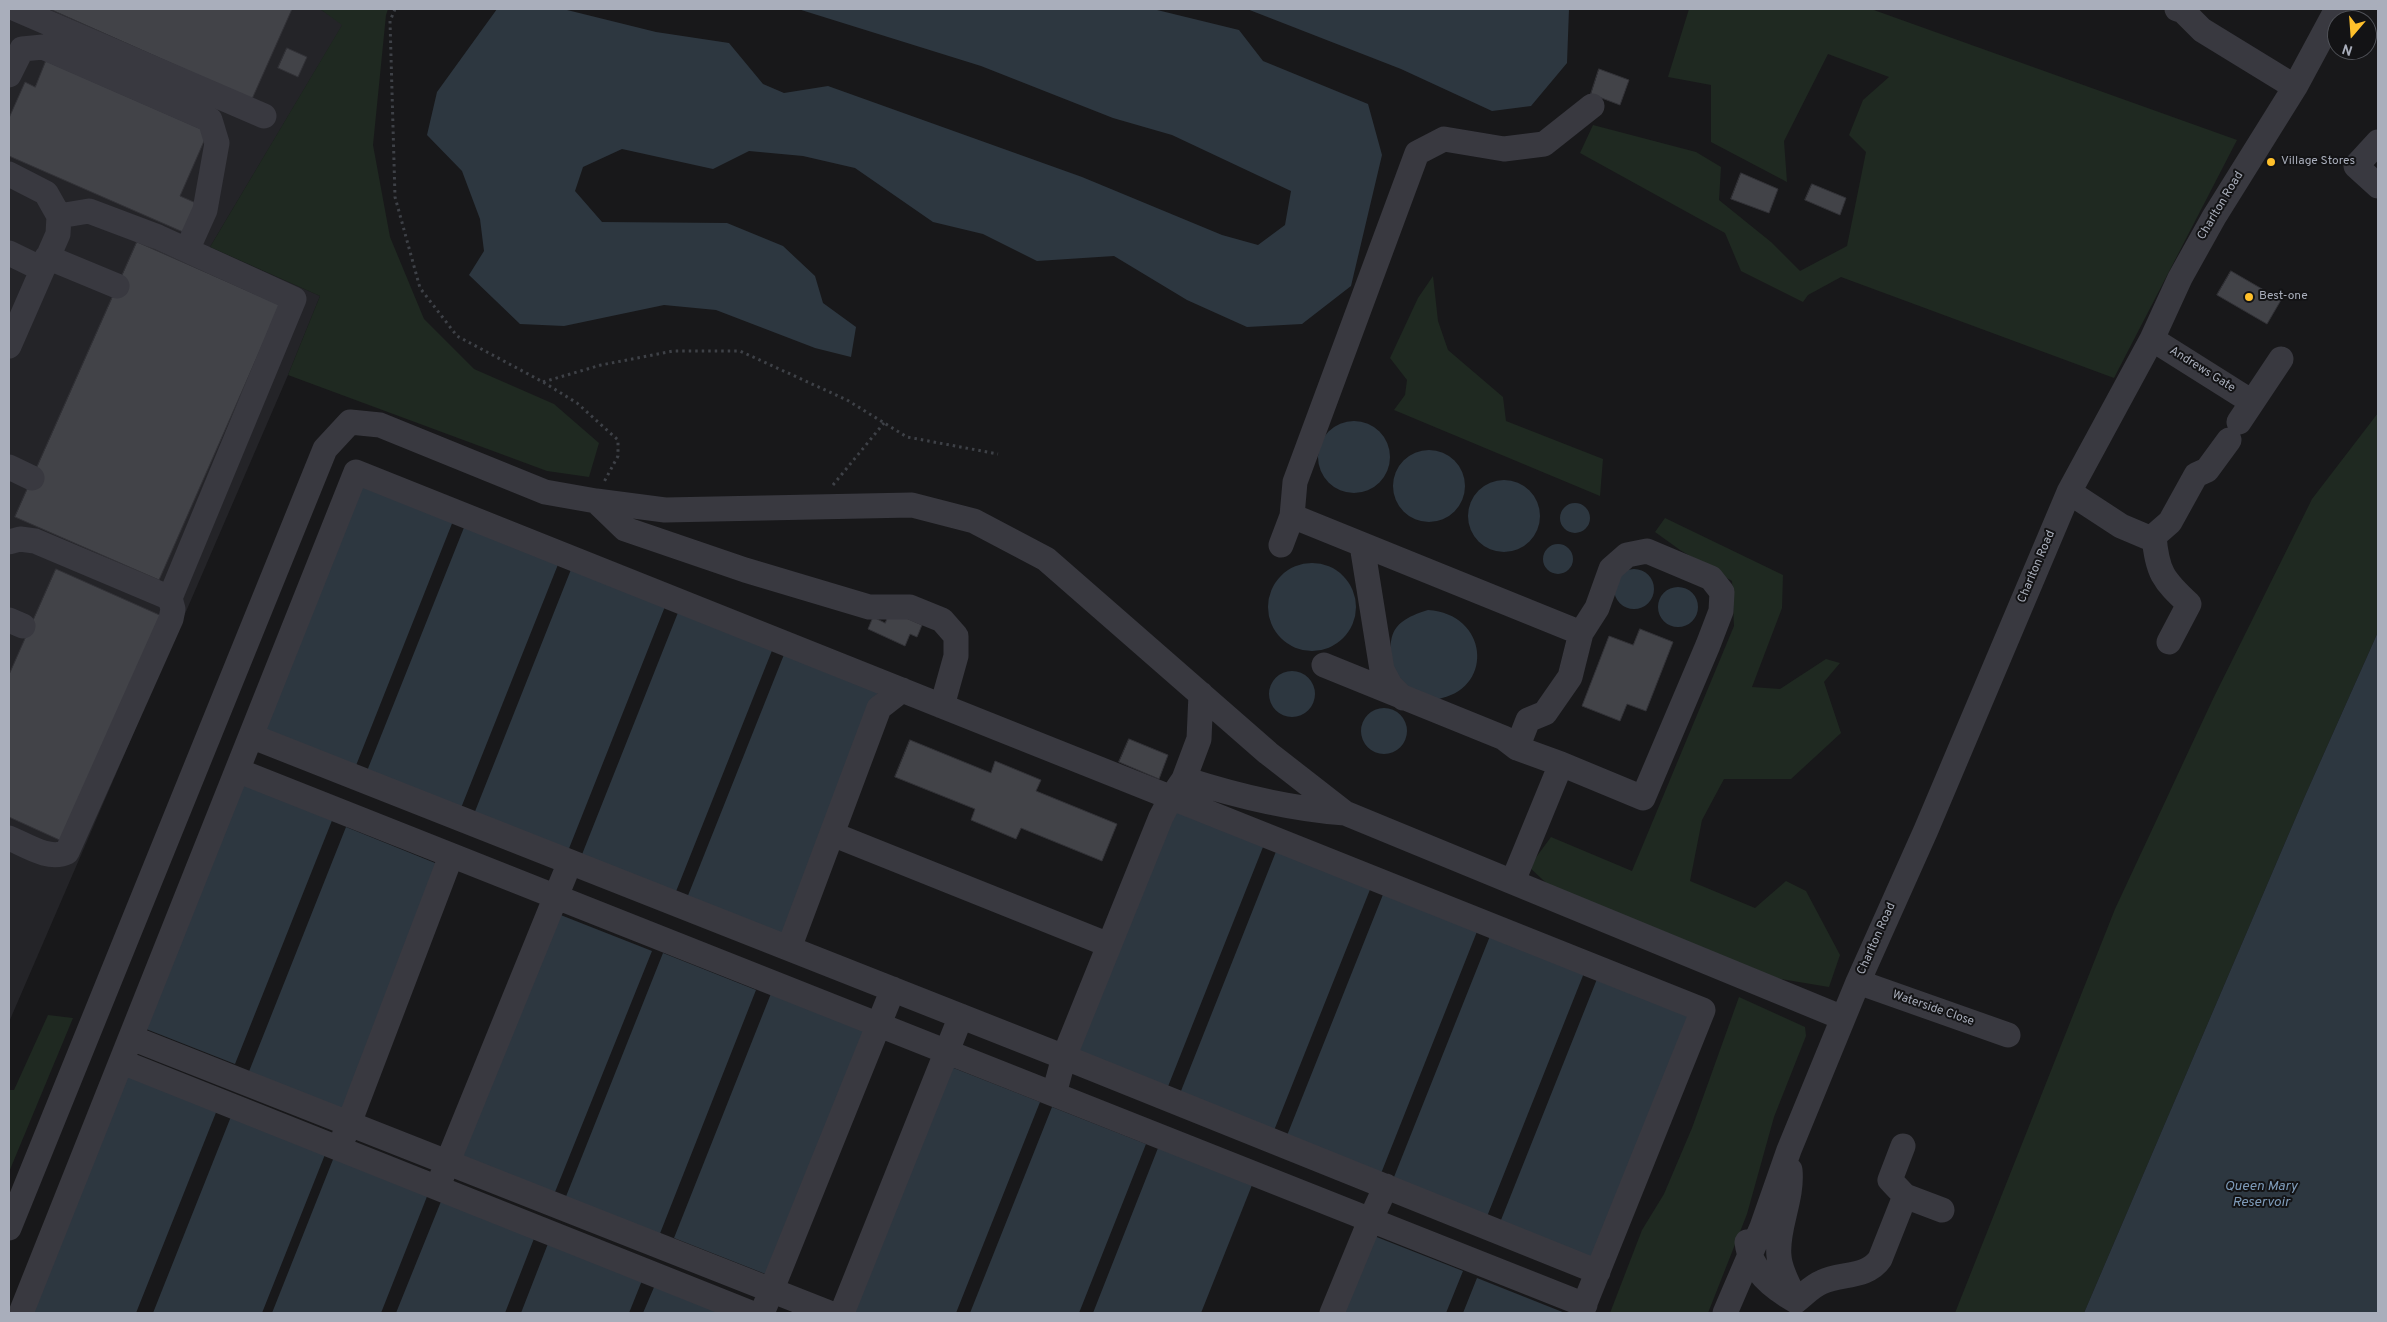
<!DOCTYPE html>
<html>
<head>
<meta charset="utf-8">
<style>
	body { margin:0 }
	#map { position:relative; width:2387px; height:1322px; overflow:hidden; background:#18181a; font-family:Overpass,sans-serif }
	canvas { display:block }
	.frame { position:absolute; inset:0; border:10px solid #a9aebb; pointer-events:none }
	.north { position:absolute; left:2327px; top:10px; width:50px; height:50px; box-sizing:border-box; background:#131315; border:1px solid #4f5157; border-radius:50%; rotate:198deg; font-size:14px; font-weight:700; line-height:20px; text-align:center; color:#a9aebb }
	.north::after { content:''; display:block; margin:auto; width:18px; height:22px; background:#ffc02b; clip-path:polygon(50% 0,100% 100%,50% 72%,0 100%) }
</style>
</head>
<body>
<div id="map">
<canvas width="2387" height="1322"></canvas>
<div class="frame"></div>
<div class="north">N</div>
</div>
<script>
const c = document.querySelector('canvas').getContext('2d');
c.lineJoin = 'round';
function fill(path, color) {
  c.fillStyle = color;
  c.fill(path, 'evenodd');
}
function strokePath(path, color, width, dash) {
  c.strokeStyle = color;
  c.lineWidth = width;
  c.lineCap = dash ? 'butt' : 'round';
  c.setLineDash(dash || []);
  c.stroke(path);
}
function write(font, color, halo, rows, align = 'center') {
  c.font = font + ' Overpass,sans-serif';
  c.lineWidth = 4;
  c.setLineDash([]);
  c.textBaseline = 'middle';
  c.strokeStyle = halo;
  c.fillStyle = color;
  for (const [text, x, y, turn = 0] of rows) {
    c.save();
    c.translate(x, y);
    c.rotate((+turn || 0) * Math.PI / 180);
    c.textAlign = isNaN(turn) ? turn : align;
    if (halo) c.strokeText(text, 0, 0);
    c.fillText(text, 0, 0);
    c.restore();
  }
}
const built = new Path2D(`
	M9 9H320L343 24 210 247 320 296 288 375 9 1022Z`);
const green = new Path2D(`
	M320 9H388L386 15 373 145 390 237 424 319 474 369 554 404 599 443 589 477 547 471 288 375 320 296 210 247 342 25Z
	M1689 9H1871L2237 140 2114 378 1841 277 1808 295 1803 302 1741 271 1725 233 1580 153 1593 125 1696 152 1721 167 1719 200 1771 242 1800 271 1847 246 1866 152 1849 135 1863 100 1889 77 1828 54 1784 141 1787 182 1711 142V85L1668 77Z
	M1433 276 1438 321 1448 350 1503 397 1506 421 1603 459 1600 496 1394 410 1405 395 1407 380 1390 358 1418 298Z
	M2378 413V632L2305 796 2084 1313H1955L2115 909 2212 701 2312 499Z
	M1665 518 1783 575 1782 608 1752 687 1780 689 1826 659 1840 663 1824 682 1841 733 1791 779H1724L1702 820 1690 881 1755 908 1786 881 1806 891 1840 955 1829 987 1775 978 1556 892 1529 867 1551 837 1632 871 1734 626 1732 581 1680 550 1655 532Z
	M1739 997 1805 1027 1806 1036 1774 1117 1747 1214 1708 1313H1610L1642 1230 1664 1194 1692 1128Z
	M48 1015 73 1018 9 1172V1090H14Z`);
const water = new Path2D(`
	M497 9H563L656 32 729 43 763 84 784 93 828 86 1082 177 1222 235 1258 245 1285 225 1291 191 1172 135 1113 118 981 66 798 9H1153L1239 30 1263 61 1368 104 1382 155 1351 286 1302 324 1247 327 1187 300 1114 256 1037 261 983 234 933 222 855 168 803 156 749 151 713 169 622 149 583 167 575 191 602 222 727 223 783 246 815 276 823 303 856 327 851 357 815 348 716 310 664 305 564 326 520 324 469 275 484 251 480 219 462 171 427 135 437 92Z
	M1247 9H1569L1567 63 1531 106 1492 111 1401 69Z
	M1318 457a36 36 0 1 1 72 0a36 36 0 1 1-72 0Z
	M1393 486a36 36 0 1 1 72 0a36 36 0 1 1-72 0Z
	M1468 516a36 36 0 1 1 72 0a36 36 0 1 1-72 0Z
	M360 484 453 521 355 768 262 731Z
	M1560 518a15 15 0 1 1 30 0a15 15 0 1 1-30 0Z
	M465 525 559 562 461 808 367 771Z
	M1543 559a15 15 0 1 1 30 0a15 15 0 1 1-30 0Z
	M1268 607a44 44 0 1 1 88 0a44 44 0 1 1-88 0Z
	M572 567 666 604 568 851 474 814Z
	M1614 589a20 20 0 1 1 40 0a20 20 0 1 1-40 0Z
	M1658 607a20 20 0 1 1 40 0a20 20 0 1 1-40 0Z
	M679 610 773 648 675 894 581 857Z
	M1428 610C1488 614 1494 686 1442 698 1436 700 1428 700 1423 698 1413 693 1403 684 1394 678 1389 641 1384 623 1428 610Z
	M2378 632V1313H2084L2305 796Z
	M785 652 879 689 781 936 687 898Z
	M1269 694a23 23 0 1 1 46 0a23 23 0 1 1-46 0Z
	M1361 731a23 23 0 1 1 46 0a23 23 0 1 1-46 0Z
	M239 781 333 818 235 1064 141 1027Z
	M1171 805 1265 842 1167 1089 1073 1051Z
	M346 827 440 865 342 1111 248 1074Z
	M1277 849 1371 887 1273 1133 1179 1096Z
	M1384 892 1478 929 1380 1176 1286 1138Z
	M558 914 652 951 553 1197 460 1160Z
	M1490 936 1584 973 1486 1219 1392 1182Z
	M663 953 756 990 659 1236 565 1199Z
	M1597 979 1690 1016 1592 1262 1499 1225Z
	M772 991 866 1028 768 1275 674 1238Z
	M946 1065 1040 1102 956 1313H852Z
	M123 1073 217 1110 136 1313H28Z
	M1052 1107 1146 1144 1079 1313H970Z
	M232 1114 326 1152 262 1313H153Z
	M1158 1148 1252 1185 1201 1313H1093Z
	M334 1157 428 1194 381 1313H272Z
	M442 1199 535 1236 505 1313H396Z
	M1369 1234 1463 1271 1446 1313H1338Z
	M549 1241 643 1278 629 1313H521Z
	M1477 1278 1565 1313H1463Z
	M655 1285 726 1313H643Z`);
const building = new Path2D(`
	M50 9H292L252 99Z
	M287 48 307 57 298 77 278 68Z
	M46 61 208 132 180 196 196 203 183 232 9 156V118L25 82 35 87Z
	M1599 69 1629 80 1620 105 1591 94Z
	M1741 173 1778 189 1769 213 1731 199Z
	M1812 184 1846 198 1840 215 1805 200Z
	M137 242 280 305 159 580 15 517Z
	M2231 271 2281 300 2267 324 2217 295Z
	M56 569 164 617 64 842 9 817V675Z
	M890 611 922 625 917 637 910 634 905 646 868 629 873 617 885 623Z
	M1640 629 1673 642 1646 711 1627 704 1620 721 1582 706 1609 636 1633 645Z
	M1129 739 1168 755 1159 779 1119 762Z
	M910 740 991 773 995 761 1041 780 1036 791 1117 824 1102 861 1021 828 1016 839 971 820 975 809 895 777Z`);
const path = new Path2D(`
	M395 9 390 21 395 197 420 288 457 336 543 382 577 403 618 440V456L604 482
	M543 382 601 365 673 351H740L847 400 907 437 998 454
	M833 485 884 423`);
const minor = new Path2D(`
	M16 9 264 116
	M2177 9 2183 11 2202 30 2295 87
	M9 75 22 49 43 47 210 120 217 143 205 210 187 250
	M2378 142 2356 166 2378 186
	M9 174 46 193 59 216
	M9 253 42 269
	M47 257 117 286
	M2152 339 2252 402
	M9 346 58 234 59 216
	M2239 422 2281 359
	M9 467 32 478
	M2069 492 2121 526 2147 537 2154 536 2170 522 2196 475 2207 470 2229 440
	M596 501 625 529 745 570 869 607H910L942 620 956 636V656L942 706
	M2154 536C2157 572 2163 580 2189 604L2169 642
	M9 542 20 539 35 541 170 598 294 299 158 237 89 211 59 216
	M1281 545 1292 516
	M1362 545 1382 670 1390 685 1403 698
	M9 620 23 626
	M1324 665 1504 738 1517 748
	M251 736 1064 1057 1598 1272
	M1561 764 1517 748 1528 720 1545 713 1570 677 1581 633 1292 516 1295 482 1417 153 1444 139 1504 149 1544 144 1592 106
	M239 771 1585 1305
	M1184 779C1237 796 1290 809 1345 813
	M832 834 1109 945
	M9 838C26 845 49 861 67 852L171 619 173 609 170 598
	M1513 881 1561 764 1643 798 1708 645 1721 611 1722 592 1711 578 1647 551 1627 555 1611 569 1597 608 1581 633
	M789 948 879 708 902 690
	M1858 982 2008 1035
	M132 1038 829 1313
	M122 1062 751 1313
	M1054 1094 1064 1057 1161 817 1171 798 1184 779 1199 739 1201 694
	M343 1139 451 856
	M1790 1170C1793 1199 1776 1229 1779 1256 1780 1271 1789 1286 1796 1300
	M442 1176 570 862
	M1905 1196 1942 1210
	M9 1228 325 449 350 422 380 425 545 492 596 501 665 510 912 505 974 521 1046 559 1268 753 1345 813 1843 1018
	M1747 1242C1750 1270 1773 1288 1796 1301
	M1796 1301C1804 1295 1812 1286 1822 1282 1841 1273 1867 1278 1880 1259L1905 1196 1890 1180 1903 1146
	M765 1306 893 989
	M21 1313 356 472 1703 1010 1581 1313
	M842 1313 961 1016
	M1332 1313 1370 1221 1386 1186
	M1725 1313 1762 1227 1789 1150 1858 982 1926 830 2069 492 2152 339 2180 278 2214 217 2295 87 2337 9`);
const markers = [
	[2271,162,5,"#ffc02b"],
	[2249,297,5,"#ffc02b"]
];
const poiNames = [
	["Village Stores",2281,162],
	["Best-one",2259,297]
];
const streetNames = [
	["Charlton Road",2221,206,-59],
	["Andrews Gate",2202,370,32],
	["Charlton Road",2037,567,-67],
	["Charlton Road",1877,939,-66],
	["Waterside Close",1933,1009,19]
];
const waterNames = [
	["Queen Mary",2261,1187],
	["Reservoir",2261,1203]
];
fill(built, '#242428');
fill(green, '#1f2921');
fill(water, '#2d3740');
fill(building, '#424348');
strokePath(building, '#323237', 1);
strokePath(path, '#3e4147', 3, [2.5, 4]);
strokePath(minor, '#393940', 25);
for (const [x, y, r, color] of markers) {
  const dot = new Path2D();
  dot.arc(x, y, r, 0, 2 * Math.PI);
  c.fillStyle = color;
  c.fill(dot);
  strokePath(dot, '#131315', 2);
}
write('12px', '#a9aebb', '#131315', poiNames, 'left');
write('12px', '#a9aebb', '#131315', streetNames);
write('italic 14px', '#7e9bb9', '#131315', waterNames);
</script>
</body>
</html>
